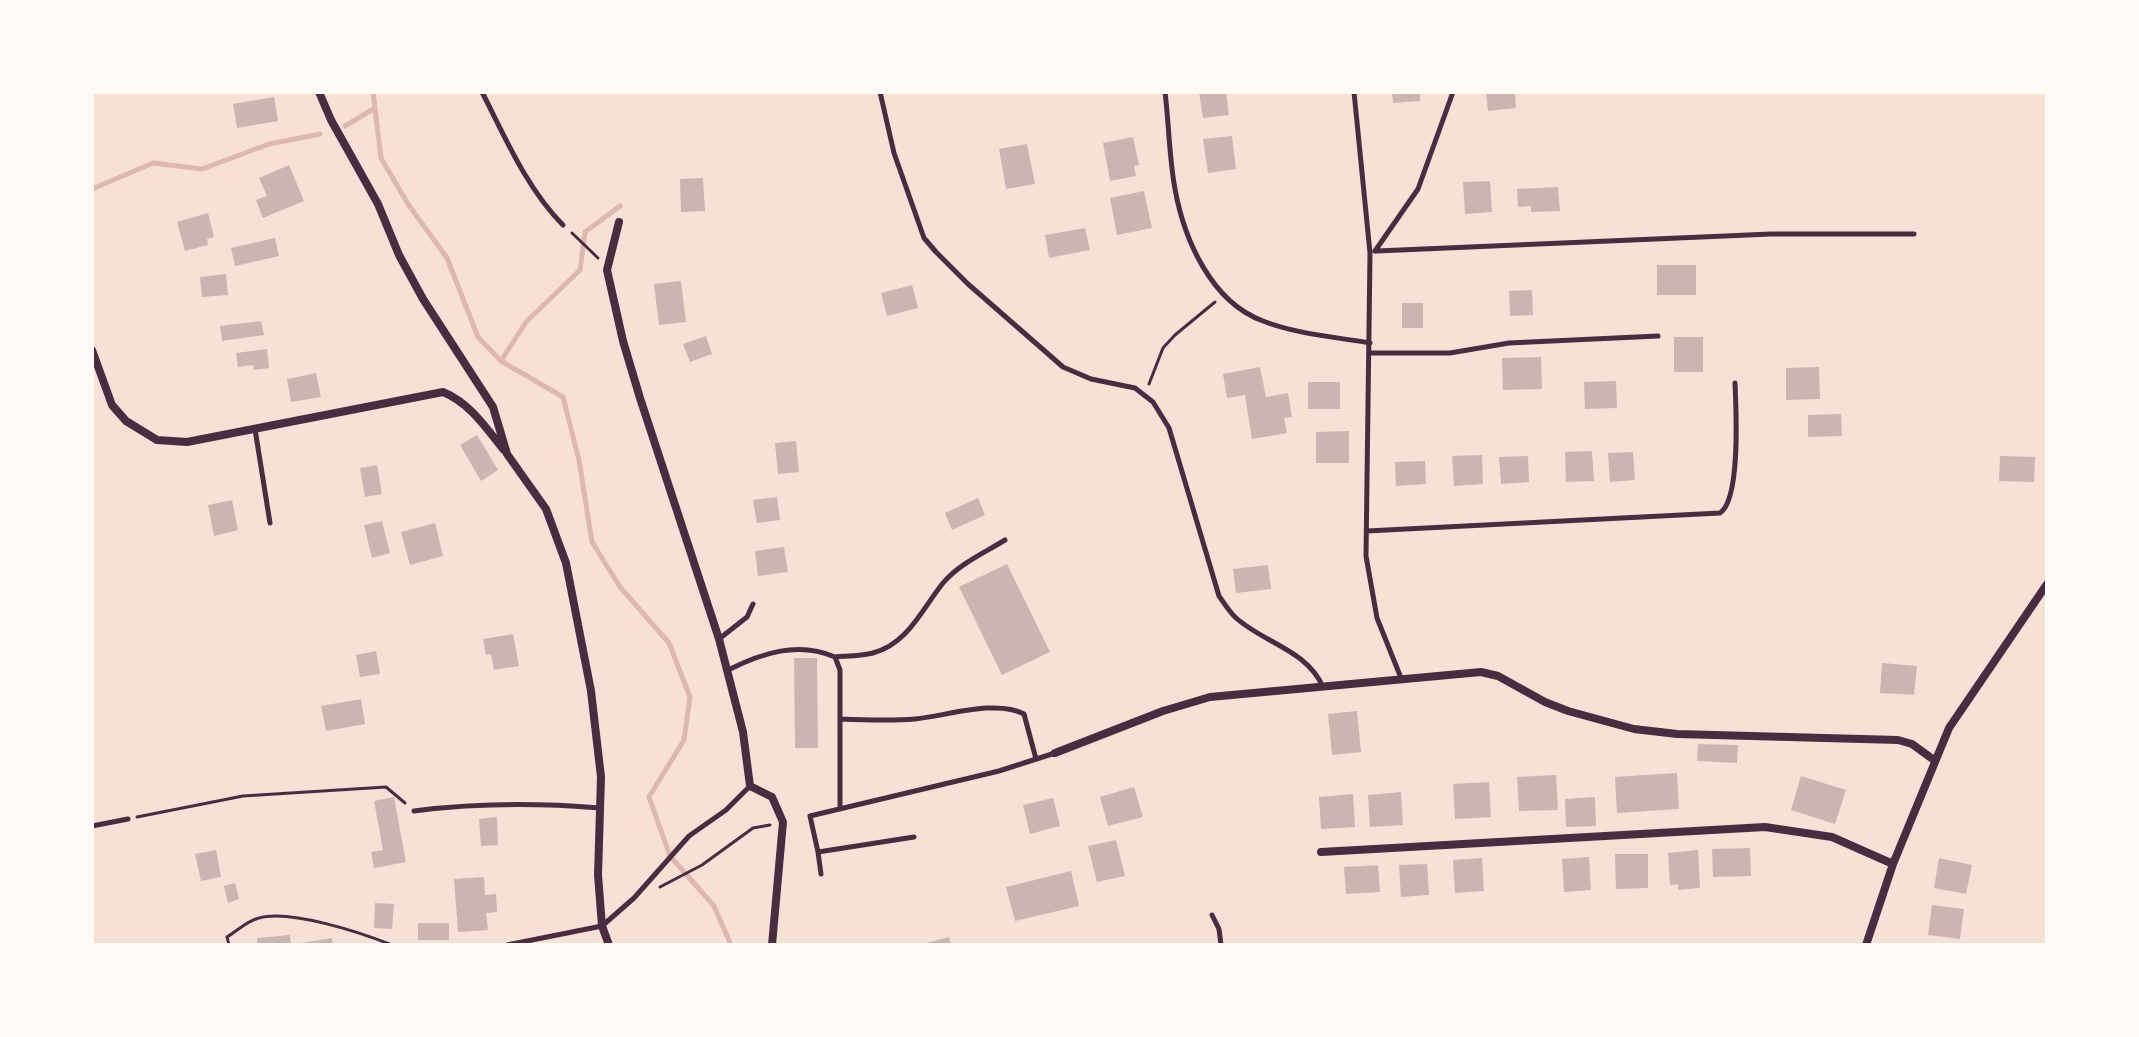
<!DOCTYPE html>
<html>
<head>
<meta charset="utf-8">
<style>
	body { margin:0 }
	#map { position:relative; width:2139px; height:1037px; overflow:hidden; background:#f7e1d7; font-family:"DejaVu Sans",sans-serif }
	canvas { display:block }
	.frame { position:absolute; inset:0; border:94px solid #fffaf5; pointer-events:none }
</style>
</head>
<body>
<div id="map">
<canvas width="2139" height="1037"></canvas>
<div class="frame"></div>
</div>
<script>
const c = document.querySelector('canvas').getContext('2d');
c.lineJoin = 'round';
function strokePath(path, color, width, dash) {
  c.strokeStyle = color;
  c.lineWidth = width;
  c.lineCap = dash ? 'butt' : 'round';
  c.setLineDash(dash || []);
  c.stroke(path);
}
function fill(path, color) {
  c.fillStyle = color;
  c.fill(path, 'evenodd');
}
const stream = new Path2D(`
	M373 92 381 158 408 204 447 258 478 337 501 361 563 397 579 460 592 542 620 587 669 643 690 697 684 740 649 797 670 856 714 906 731 945
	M345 126 375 108
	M92 189 153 163 202 169 269 144 320 134
	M501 361 526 322 580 270 585 232 620 206`);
const building = new Path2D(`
	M1199 92H1226L1229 115 1203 118Z
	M1392 92H1420V101L1393 103Z
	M1486 92H1515L1516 108 1488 111Z
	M274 97 278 121 237 128 233 104Z
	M1232 136 1236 169 1208 173 1203 139Z
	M1133 137 1139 165 1134 166 1136 176 1110 181 1103 143Z
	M1027 144 1035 184 1006 189 999 149Z
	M289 165 304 201 263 218 256 200 267 196 259 178Z
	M703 178 705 211 681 212 680 179Z
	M1490 181 1492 212 1465 214 1463 182Z
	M1558 187 1560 211 1531 212V206L1518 207 1517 189Z
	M1144 191 1152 228 1117 235 1110 198Z
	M208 213 214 237 207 239 208 245 185 251 177 222Z
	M1085 228 1090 250 1049 258 1045 235Z
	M275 238 279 256 235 266 231 248Z
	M1657 265H1696V295H1657Z
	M226 274 228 295 202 297 200 277Z
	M681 281 686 322 659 325 654 284Z
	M912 285 918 308 887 316 881 293Z
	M1532 290 1533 315 1510 316 1509 291Z
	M1402 303H1423V328H1402Z
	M261 321 264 335 222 341 220 326Z
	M706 336 712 354 690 362 683 344Z
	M1674 337H1703V372H1674Z
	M267 349 269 368 254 370 253 365 238 367 236 353Z
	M1541 357 1542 389 1503 390 1502 358Z
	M1260 367 1266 397 1288 393 1292 417 1284 418 1287 433 1252 439 1245 395 1227 398 1223 374Z
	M1819 367 1820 399 1786 400V368Z
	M316 373 321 397 291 402 287 379Z
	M1616 381 1617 408 1585 409 1584 382Z
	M1308 382H1340V409H1308Z
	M1841 414 1842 436 1808 437V415Z
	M1349 431V463H1316V432Z
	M477 435 498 470 481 481 460 445Z
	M796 441 799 472 778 474 775 443Z
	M1592 451 1594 481 1566 482 1565 452Z
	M1633 452 1635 480 1610 482 1608 453Z
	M1482 455 1483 484 1454 486 1452 456Z
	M1528 456 1529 482 1501 484 1499 457Z
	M2000 456 2035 457 2034 482 1999 481Z
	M1425 461 1426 484 1396 486 1395 462Z
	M377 465 382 494 365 497 360 468Z
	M777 497 780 520 757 523 753 500Z
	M978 498 985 515 952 530 945 513Z
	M232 500 238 530 214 536 208 505Z
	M382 521 390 553 372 558 364 525Z
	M435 523 443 556 410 565 401 532Z
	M784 547 788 572 758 576 755 551Z
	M1007 564 1050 652 1002 675 959 587Z
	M1268 565 1271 589 1236 593 1233 569Z
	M513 634 519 666 494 670 491 654 486 655 483 639Z
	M376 651 380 674 360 677 356 655Z
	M794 658H817L818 748H795Z
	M1882 663 1917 666 1914 695 1880 693Z
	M361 699 365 724 326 731 321 706Z
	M1357 711 1361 752 1332 755 1328 714Z
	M1698 744 1738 745 1737 763 1697 761Z
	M1677 773 1679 809 1617 813 1615 777Z
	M1556 775 1558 810 1519 811 1517 777Z
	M1801 776 1846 790 1835 824 1791 810Z
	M1489 782 1491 817 1455 819 1453 784Z
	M1134 787 1143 817 1108 826 1100 797Z
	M1401 792 1403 825 1370 827 1368 795Z
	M1353 794 1355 827 1321 829 1319 797Z
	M394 797 406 862 374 868 371 852 383 850 374 801Z
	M1595 797 1596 826 1566 827 1565 799Z
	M1053 798 1060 826 1030 834 1023 805Z
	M497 817 498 845 481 846 479 819Z
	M1116 840 1125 876 1097 882 1088 846Z
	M1750 848 1751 876 1713 877 1712 849Z
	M216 850 221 877 201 881 195 854Z
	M1698 850 1700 888 1678 890V884L1670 885 1668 853Z
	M1615 854H1648V888L1616 889Z
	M1589 857 1591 890 1564 892 1562 859Z
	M1482 858 1484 891 1455 893 1453 860Z
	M1939 858 1972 865 1966 894 1934 888Z
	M1427 864 1429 895 1401 897 1399 865Z
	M1378 865 1380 892 1346 894 1344 867Z
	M1071 871 1079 906 1015 921 1006 887Z
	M484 877 485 895 496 894 497 912 486 913 488 930 458 932 454 879Z
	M235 883 239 899 228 903 224 886Z
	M375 903 394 904 392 929 374 928Z
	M1932 905 1964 909 1960 939 1928 935Z
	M418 923H449V940H418Z
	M290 935 291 945H257V938Z
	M949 937 951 945H922V944Z
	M332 938 333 945H301V943Z`);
const path = new Path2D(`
	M572 233 598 258
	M1149 384 1163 348 1175 335 1215 302
	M137 817 243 796 386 787 405 803
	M660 887 702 865 753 828 770 825
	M229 945 227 937C238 930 247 921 259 918 290 909 362 933 392 945`);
const service = new Path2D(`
	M482 92C505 137 527 189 563 225
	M880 92 894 153 924 238 936 252 968 284 1063 367 1091 379 1135 388 1153 402 1169 428 1219 596C1224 603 1229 611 1235 617 1263 643 1306 649 1323 687
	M1165 92C1169 124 1169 157 1175 189 1184 239 1211 302 1263 321 1296 334 1335 337 1370 343
	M1354 92 1370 253 1366 556 1377 618 1401 678
	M1375 251 1418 189 1453 92
	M1377 251 1771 234H1914
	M1370 353H1450L1509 343 1658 336
	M255 429 270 523
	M1367 531 1720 513C1741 499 1736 408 1735 383
	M719 639 747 617 753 604
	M835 657C847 656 861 656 873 653 908 644 922 609 943 583 959 564 984 553 1005 540
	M728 670C762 653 798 641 835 657L840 670V808
	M840 719C865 720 890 721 915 719 946 716 996 699 1024 714L1036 759
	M414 811C475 803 539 803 600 808
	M92 826 128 819
	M914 837 818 852 810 816 999 771 1055 753
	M818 852 821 874
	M1212 915 1219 929 1221 945
	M507 945 602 926 634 898 689 836 726 810 750 786`);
const minor = new Path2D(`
	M319 92 331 120 378 204 399 255 423 299 493 407 507 454 546 509 566 563 591 691 601 777 598 875 602 926 609 945
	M619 222 607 270 623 341 640 398 719 639 743 732 750 786 772 797 783 822 772 945
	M92 350 112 405 126 421 157 440 187 442 443 392C470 403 486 428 504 450
	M1055 753 1163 711 1210 697 1481 672 1498 676 1545 702 1568 711 1634 729 1677 734 1898 740 1912 744 1934 760
	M1321 852 1765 827 1832 837 1893 864
	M1866 945 1893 864 1949 728 2047 584`);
strokePath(stream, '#dcb8b0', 5);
fill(building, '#ccb4b1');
strokePath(path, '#4a2c40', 3);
strokePath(service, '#4a2c40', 5);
strokePath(minor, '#4a2c40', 8);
</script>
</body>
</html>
